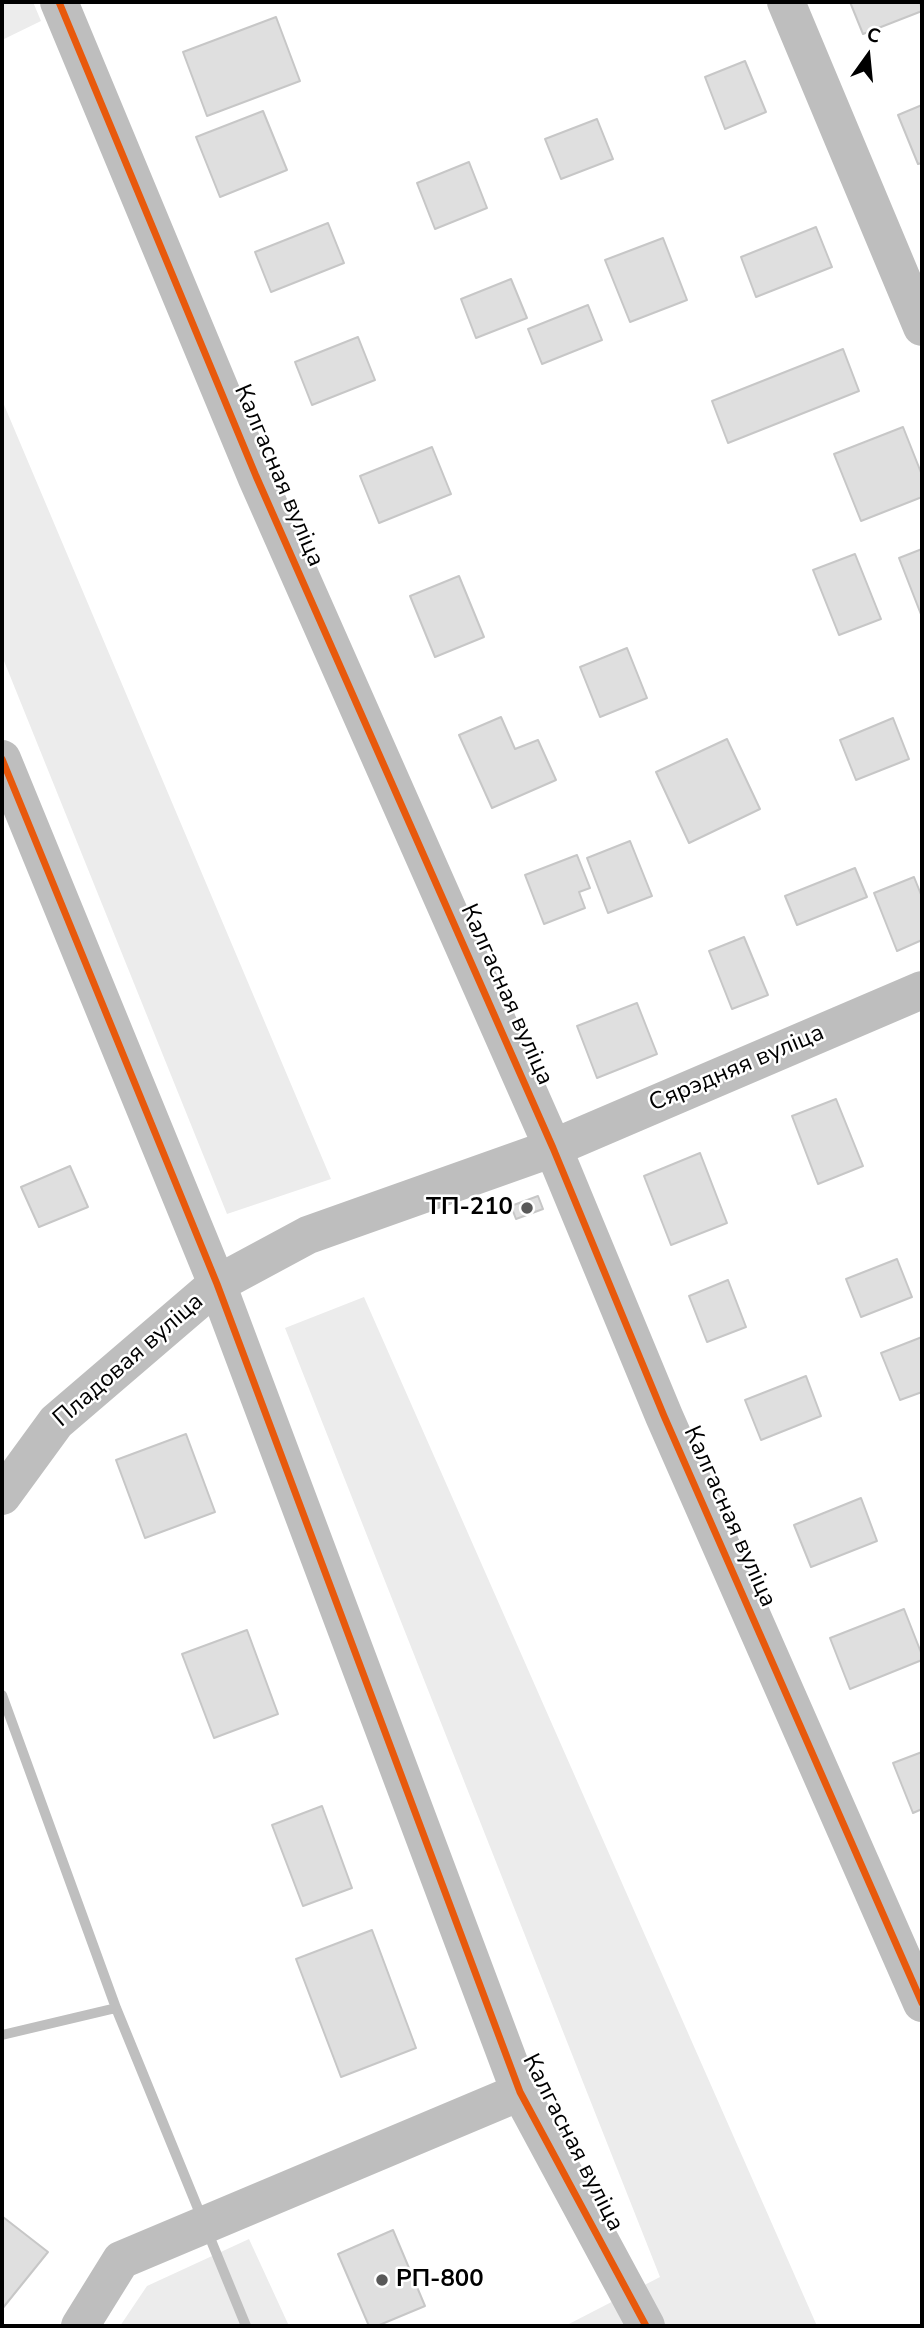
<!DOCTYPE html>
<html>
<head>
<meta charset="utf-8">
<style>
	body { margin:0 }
	#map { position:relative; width:924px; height:2328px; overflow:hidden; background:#fff; font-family:"Nunito Sans",sans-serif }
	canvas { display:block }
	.frame { position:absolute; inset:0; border:4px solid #000; pointer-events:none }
	.north { position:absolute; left:833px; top:21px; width:70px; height:70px; -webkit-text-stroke:5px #fff; paint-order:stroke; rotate:15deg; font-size:19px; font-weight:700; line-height:28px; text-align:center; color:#000 }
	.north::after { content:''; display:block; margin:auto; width:24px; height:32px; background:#000; clip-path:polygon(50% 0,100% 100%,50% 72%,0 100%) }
</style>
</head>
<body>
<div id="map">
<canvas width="924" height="2328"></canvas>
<div class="frame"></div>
<div class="north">С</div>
</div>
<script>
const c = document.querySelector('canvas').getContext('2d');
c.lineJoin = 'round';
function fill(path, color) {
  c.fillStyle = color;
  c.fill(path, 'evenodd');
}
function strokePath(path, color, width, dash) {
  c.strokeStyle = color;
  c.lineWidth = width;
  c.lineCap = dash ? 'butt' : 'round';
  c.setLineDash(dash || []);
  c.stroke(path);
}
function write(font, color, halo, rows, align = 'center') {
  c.font = font + ' "Nunito Sans",sans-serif';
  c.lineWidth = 5;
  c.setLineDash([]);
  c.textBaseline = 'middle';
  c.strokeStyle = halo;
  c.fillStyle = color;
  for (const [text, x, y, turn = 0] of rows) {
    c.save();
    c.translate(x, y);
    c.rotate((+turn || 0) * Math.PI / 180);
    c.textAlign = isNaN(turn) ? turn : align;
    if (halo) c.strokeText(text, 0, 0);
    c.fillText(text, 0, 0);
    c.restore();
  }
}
const green = new Path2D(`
	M2 2H33L41 21 2 40Z
	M2 400 331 1179 227 1214 2 656Z
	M364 1297 817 2326H565L660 2277 285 1328Z
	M249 2239 289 2326H120L147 2286Z`);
const stream = new Path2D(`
	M2 1695 116 2008 246 2326
	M2 2035 116 2008`);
const building = new Path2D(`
	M850 2H920L922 11 863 34Z
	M276 17 300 81 207 116 183 52Z
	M745 61 766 112 725 129 705 77Z
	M922 105V163L918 164 898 115Z
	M263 111 287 170 220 197 196 137Z
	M597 119 613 159 561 179 545 139Z
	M469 162 487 208 435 229 417 183Z
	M328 223 344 263 271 292 255 252Z
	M816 227 832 267 756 297 741 257Z
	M663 238 687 300 630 322 605 260Z
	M511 279 527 318 476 338 461 299Z
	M588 305 602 340 542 364 528 329Z
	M358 337 375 380 312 405 295 362Z
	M843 349 859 391 728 443 712 401Z
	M903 427 922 475V497L861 521 834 454Z
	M432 447 451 494 379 523 360 476Z
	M922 549V617L899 558Z
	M855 554 881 619 839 635 813 570Z
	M459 576 484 637 435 657 410 596Z
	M627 648 647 698 600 717 580 667Z
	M501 717 515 749 538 740 556 780 492 808 459 735Z
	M893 718 909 759 856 780 840 740Z
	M727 739 760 809 689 843 656 772Z
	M630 841 652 896 608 913 587 858Z
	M577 855 590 888 579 892 585 908 544 924 525 875Z
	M855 868 867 897 797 925 785 896Z
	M914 877 922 897V940L897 951 874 893Z
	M744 937 768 995 732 1009 709 951Z
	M637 1003 657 1054 597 1078 577 1026Z
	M836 1099 863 1166 818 1184 792 1116Z
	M700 1153 727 1223 671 1245 644 1176Z
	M70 1166 88 1207 39 1227 21 1187Z
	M538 1196 543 1209 516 1219 511 1206Z
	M897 1259 912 1297 861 1317 846 1279Z
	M728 1280 746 1327 707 1342 689 1296Z
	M922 1337V1392L900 1400 881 1353Z
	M806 1376 821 1416 761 1440 745 1400Z
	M186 1434 215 1512 145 1538 116 1460Z
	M861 1498 877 1541 811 1567 794 1525Z
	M904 1609 922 1655V1660L850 1689 830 1638Z
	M247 1630 278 1714 214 1738 182 1654Z
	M922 1752V1809L913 1813 893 1763Z
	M322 1806 352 1888 303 1906 272 1825Z
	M372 1930 416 2048 341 2077 296 1959Z
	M3 2217 48 2252 2 2309V2219Z
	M393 2230 425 2306 377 2326H369L338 2254Z`);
const minor = new Path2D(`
	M59 2 256 476 553 1148 664 1416 922 2003
	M786 2 922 327
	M2 759 217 1284 520 2092 646 2326
	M2 1496 56 1422 217 1284 308 1235 553 1148 922 990
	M80 2326 121 2260 520 2092`);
const cycleway = new Path2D(`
	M59 2 256 476 553 1148 664 1416 922 2003
	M2 759 217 1284 520 2092 646 2326`);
const markers = [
	[527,1208,7,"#595959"],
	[382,2280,7,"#595959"]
];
const streetNames = [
	["Калгасная вуліца",278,476,67],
	["Калгасная вуліца",506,995,66],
	["Сярэдняя вуліца",737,1069,-23],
	["Пладовая вуліца",129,1361,-41],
	["Калгасная вуліца",729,1517,66],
	["Калгасная вуліца",572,2143,63]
];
const poiNames = [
	["ТП-210",513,1208],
	["РП-800",396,2280,"left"]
];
fill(green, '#ececec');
strokePath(stream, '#bfbfbf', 10);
fill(building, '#dfdfdf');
strokePath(building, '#c7c7c7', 2);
strokePath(minor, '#bebebe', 38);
strokePath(cycleway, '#e8590c', 7);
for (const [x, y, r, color] of markers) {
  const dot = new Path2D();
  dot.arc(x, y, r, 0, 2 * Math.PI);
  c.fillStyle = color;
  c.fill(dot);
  strokePath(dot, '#fff', 2.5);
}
write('24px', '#000', '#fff', streetNames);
write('bold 24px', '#000', '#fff', poiNames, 'right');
</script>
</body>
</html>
